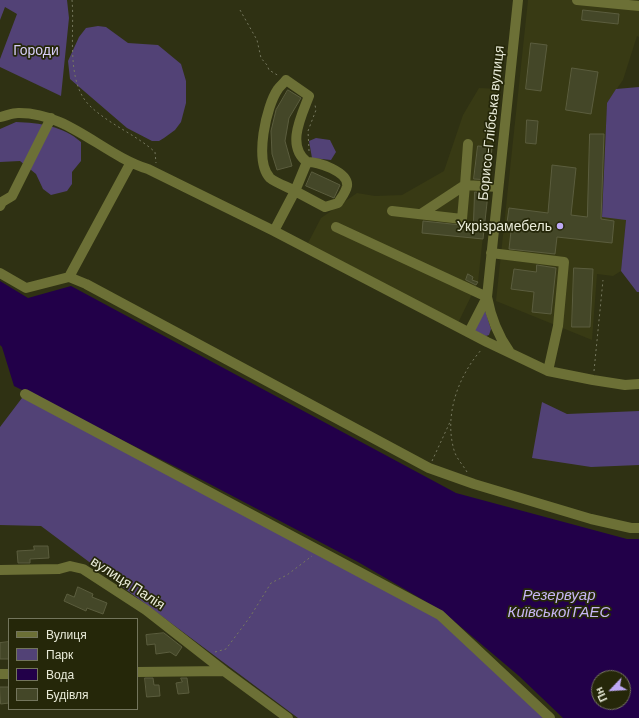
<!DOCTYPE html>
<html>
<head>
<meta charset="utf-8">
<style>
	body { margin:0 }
	#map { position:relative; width:639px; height:718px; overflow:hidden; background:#2f3113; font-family:Barlow,sans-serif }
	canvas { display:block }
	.legend { position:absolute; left:8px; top:618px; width:130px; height:92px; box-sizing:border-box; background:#252709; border:1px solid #73755c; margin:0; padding:5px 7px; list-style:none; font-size:12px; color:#e9ebd9 }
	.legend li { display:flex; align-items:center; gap:8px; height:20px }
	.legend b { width:20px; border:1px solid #73755c }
	.north { position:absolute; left:591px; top:670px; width:40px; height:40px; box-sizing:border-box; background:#252709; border:1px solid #73755c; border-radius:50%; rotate:245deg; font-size:11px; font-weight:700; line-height:16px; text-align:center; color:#e9ebd9 }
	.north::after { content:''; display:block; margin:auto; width:14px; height:18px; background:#bea9f5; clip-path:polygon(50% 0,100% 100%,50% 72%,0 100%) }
</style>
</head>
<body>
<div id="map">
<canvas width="639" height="718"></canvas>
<ul class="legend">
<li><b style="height:5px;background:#6c7036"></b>Вулиця</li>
<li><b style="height:11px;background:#524276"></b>Парк</li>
<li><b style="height:11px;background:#220049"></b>Вода</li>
<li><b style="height:11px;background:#444728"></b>Будівля</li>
</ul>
<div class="north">Пн</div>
</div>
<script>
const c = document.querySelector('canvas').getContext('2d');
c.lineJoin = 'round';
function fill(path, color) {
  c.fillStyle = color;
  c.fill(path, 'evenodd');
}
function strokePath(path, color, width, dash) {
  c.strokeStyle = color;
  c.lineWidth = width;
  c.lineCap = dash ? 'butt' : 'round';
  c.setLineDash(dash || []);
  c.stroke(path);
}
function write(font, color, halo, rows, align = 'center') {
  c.font = font + ' Barlow,sans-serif';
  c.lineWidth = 3.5;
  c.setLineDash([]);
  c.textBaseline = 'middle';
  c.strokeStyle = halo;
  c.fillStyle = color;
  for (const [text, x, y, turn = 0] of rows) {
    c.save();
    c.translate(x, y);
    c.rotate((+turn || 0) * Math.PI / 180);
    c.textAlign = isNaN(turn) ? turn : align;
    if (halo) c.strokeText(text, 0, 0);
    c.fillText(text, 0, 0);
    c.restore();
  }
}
const built = new Path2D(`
	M528 0H639V37L637 36 623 80 607 103 602 216 626 219 621 271 613 276 597 274 592 340 496 301Z
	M479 88 499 89 478 282 458 323 308 243 321 218 357 193 375 196 402 195 444 171 463 115Z`);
const green = new Path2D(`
	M0 0H67L69 18 61 96 0 67V59L17 14 5 7 0 20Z
	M98 26 106 27 128 43 158 45 181 64 186 81V103L181 122 175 130 164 138 159 141H152L127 128 70 79 68 61 79 37 86 28Z
	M639 87V292H637L621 271 626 220 602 217 607 103 616 89Z
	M16 122C40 123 63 126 81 142V161L72 172V184L67 191 51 195 43 189 36 174 20 161 0 162V129Z
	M316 138 330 140 336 152 331 160 312 158 309 141Z
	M485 310 491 329 489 335 486 336 473 330Z
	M25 394 440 615 550 718H298L41 526 0 525V427Z
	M542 402 567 414 639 411V465L591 467 532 458Z`);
const water = new Path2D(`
	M0 281 28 298 71 286 456 493 627 539H639V718H563L519 676 442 611 358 562 202 480 14 386 2 347 0 345ZM599 678H623V702H599Z`);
const building = new Path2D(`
	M583 10 619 14 618 24 582 20Z
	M531 43 547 45 541 91 526 89Z
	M572 68 598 72 591 114 566 110Z
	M288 90 301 98 289 118 285 141 292 166 277 170 272 154 271 131 276 110Z
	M527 120 538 121 536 144 526 143Z
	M590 134H604L601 219 614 221 612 243 557 237 555 254 509 249 511 231 506 230 509 208 548 213 552 165 576 168 571 215 587 217Z
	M478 146 492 147 489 180 474 179Z
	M312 172 340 185 334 198 306 186Z
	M475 192 488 194 483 239 422 233 423 221 461 225H473Z
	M537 265 556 268 551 314 532 312 534 292 511 289 514 269 536 272Z
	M574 268 593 269 590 327H572Z
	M468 274 473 277 472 280 478 282 476 285 466 280Z
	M34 546H48L49 558 30 559V563H18L17 551 34 550Z
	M78 587 93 594 92 597 107 603 103 614 87 608 86 611 64 601 67 594 74 597Z
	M164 633 182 647 176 656 170 652 156 654 155 644 147 645 146 635Z
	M9 642V659H0V643Z
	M145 678H153L154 685H159L160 696 147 697Z
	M181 678H187L189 693 178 694 176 683 182 682Z
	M0 687H9V703L1 704Z`);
const path = new Path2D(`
	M72 0C75 31 65 82 90 106 110 125 135 134 155 152L156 163
	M240 10 257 40 261 58 267 65 269 70 279 76
	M309 151 308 131 316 110 315 105
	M594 371 603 280
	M432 461 450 422
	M467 472C463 465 456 458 454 450 444 415 458 376 482 349
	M215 652 226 649 250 617 271 583 287 575 312 556`);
const minor = new Path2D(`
	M577 0 639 6
	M0 117C6 116 12 113 18 113 68 112 103 155 148 169L274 231 487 342 548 371 593 380 625 385 639 384
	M0 206 2 202 12 196 51 118
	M392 211 462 219 465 185 498 187
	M421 214 465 185 468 144
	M336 227 487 297 469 332
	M274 231 295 191C288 187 276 183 270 178 254 161 266 106 278 89 280 86 284 83 286 80L309 96C301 117 286 146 307 162L295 191 325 207 338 203C341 198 346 192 347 186 349 172 317 161 307 162
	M491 253 564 262 558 326 548 371
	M0 273 26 288 69 277 130 164
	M69 277 86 284 429 468 474 484 591 519 631 528H639
	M509 351C497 334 491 318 487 297L518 0
	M25 394 440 615 550 718
	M0 570 59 569 70 566 83 569 146 610 224 671 288 718
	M137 672 224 671
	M0 674H9`);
const markers = [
	[560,226,4,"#bea9f5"]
];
const parkNames = [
	["Городи",36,50]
];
const streetNames = [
	["Борисо-Глібська вулиця",491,123,-84],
	["вулиця Палія",128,583,33]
];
const poiNames = [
	["Укрізрамебель",552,226]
];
const waterNames = [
	["Резервуар",559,595],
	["Київської ГАЕС",559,612]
];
fill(built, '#383a14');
fill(green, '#524276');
fill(water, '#220049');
fill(building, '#444728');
strokePath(building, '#5b5d3e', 1);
strokePath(path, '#76785f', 1, [2, 3]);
strokePath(minor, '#6c7036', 10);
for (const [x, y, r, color] of markers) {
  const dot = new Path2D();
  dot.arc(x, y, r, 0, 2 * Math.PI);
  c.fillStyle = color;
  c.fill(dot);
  strokePath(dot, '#252709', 1.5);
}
write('14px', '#d7cdf8', '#252709', parkNames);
write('14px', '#e9ebd9', '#252709', streetNames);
write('14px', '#e9ebd9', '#252709', poiNames, 'right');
write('italic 15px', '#c7b6f5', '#252709', waterNames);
</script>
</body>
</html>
